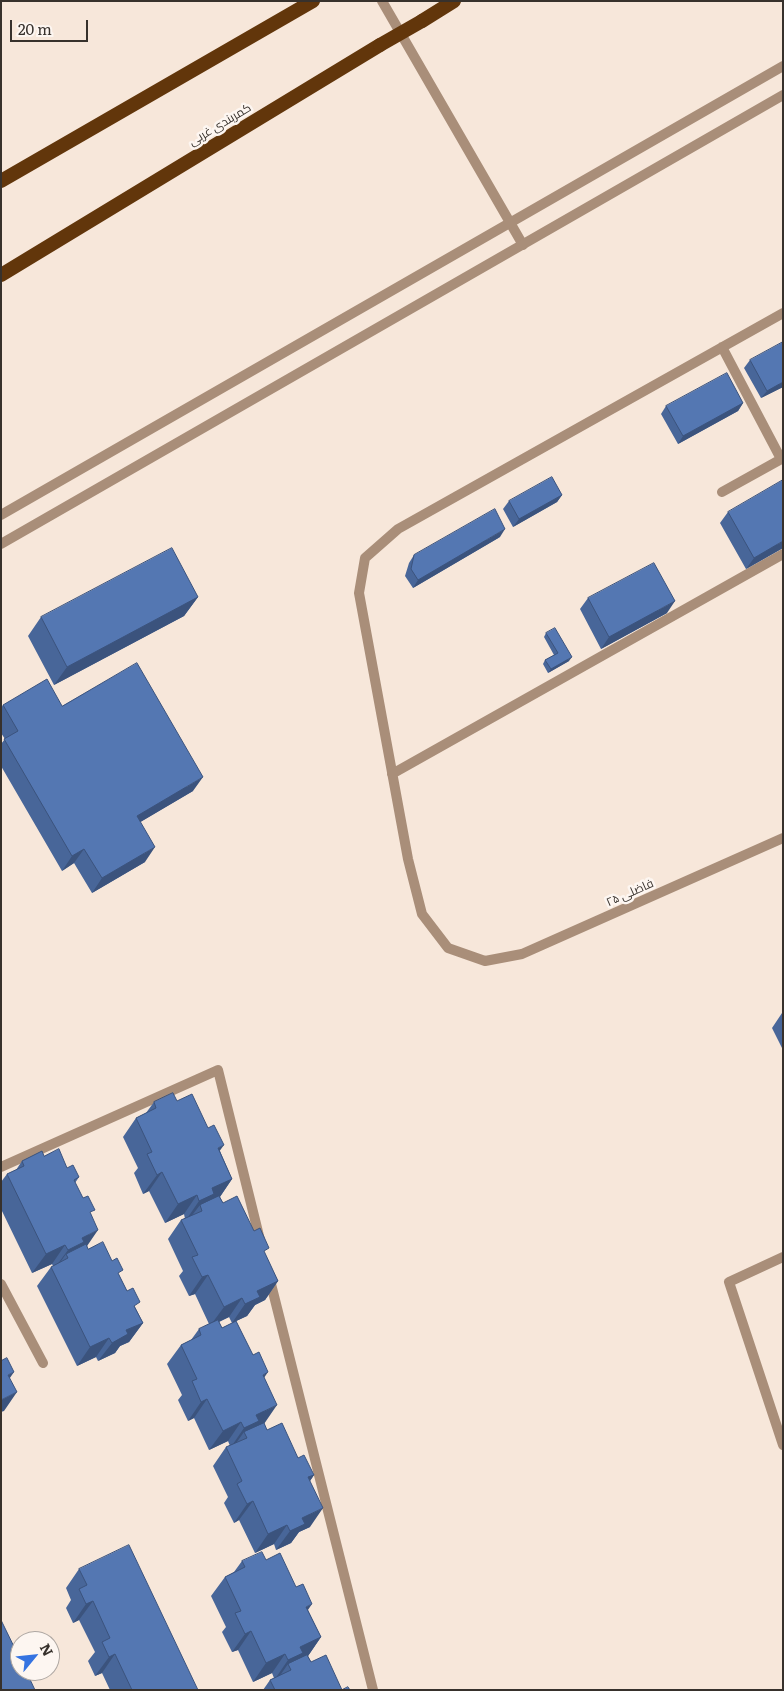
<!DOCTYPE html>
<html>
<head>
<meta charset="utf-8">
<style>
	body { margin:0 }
	#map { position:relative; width:784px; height:1691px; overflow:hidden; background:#f7e7da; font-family:Literata,serif }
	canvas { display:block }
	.frame { position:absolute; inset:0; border:2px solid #37312c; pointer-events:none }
	.north { position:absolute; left:10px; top:1631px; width:50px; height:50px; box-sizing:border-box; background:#fdf6f1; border:1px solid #aea7a2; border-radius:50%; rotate:62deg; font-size:14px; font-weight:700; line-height:20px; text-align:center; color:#37312c }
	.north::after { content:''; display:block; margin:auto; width:18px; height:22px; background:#3573e1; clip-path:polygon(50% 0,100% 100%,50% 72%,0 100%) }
	.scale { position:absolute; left:10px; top:20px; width:78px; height:22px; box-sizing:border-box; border:2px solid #37312c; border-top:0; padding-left:6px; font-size:15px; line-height:18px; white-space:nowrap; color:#37312c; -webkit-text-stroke:4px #fdf6f1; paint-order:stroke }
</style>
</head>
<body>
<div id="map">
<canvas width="784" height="1691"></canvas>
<div class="frame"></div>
<div class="north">N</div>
<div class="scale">20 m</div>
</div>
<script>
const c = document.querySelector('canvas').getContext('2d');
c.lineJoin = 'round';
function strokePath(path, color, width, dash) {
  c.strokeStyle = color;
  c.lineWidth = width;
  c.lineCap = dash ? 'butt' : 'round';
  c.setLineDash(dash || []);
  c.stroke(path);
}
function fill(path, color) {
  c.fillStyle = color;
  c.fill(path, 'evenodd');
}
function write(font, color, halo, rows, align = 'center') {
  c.font = font + ' Literata,Cairo,serif';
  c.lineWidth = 5;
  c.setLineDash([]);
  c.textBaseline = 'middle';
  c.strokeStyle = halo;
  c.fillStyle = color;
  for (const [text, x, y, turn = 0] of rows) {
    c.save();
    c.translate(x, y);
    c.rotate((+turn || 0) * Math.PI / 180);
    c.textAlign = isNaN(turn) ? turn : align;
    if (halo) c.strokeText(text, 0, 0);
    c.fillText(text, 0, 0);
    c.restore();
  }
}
const service = new Path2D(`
	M783 313 398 529 365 558 359 593 408 859 422 914 448 948 485 961 522 954 783 838
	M722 347 781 459
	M722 492 783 458
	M392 774 783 554
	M783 1257 729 1282 783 1445`);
const minor = new Path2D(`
	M382 1 523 245
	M1 1167 218 1070 260 1240
	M269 1276 373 1690
	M1 1284 43 1363`);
const tertiary = new Path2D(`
	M1 515 783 66
	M1 544 783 95`);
const trunk = new Path2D(`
	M422 21 454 1
	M1 181 313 1
	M1 275 380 45`);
const trunkBridge = new Path2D(`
	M380 45 422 21`);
const wall = new Path2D(`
	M750 360 783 387 761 398 744 368Z
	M743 403 738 411 678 444 661 414 666 406Z
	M562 495 557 502 513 527 503 509 509 501Z
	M728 512 783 548 746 569 720 523Z
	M500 537 413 588 405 576 409 563 414 555Z
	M198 597 184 616 54 685 28 636 41 617Z
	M588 598 667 613 601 649 580 609Z
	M546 633 569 661 548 673 543 664 545 660 554 655 544 637Z
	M3 705 62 706 193 791 140 822 145 862 92 893 74 863 62 871 1 766V744L5 739 1 733V708Z
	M782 1013 783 1014V1050L772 1028Z
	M177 1101 220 1151 232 1179 220 1197 223 1203 265 1254 278 1281 265 1300 255 1305 247 1316 236 1321 264 1378V1424L267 1430 298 1458 314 1475 310 1481V1527L299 1532 291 1543 276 1550 274 1544 255 1553 239 1520 234 1523 224 1503 228 1497 213 1466 226 1447 230 1446 228 1441 209 1450 194 1418 188 1421 178 1400 182 1395 167 1364 181 1345 191 1340 199 1329 209 1324 195 1294 189 1296 179 1276 183 1271 168 1239 181 1220 185 1219 184 1214 165 1223 149 1191 143 1194 134 1173 138 1168 123 1137 136 1118 146 1113 154 1102ZM229 1317 232 1323 222 1328 219 1322Z
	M44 1156 67 1168 79 1177 75 1183 91 1216 87 1246 88 1249 119 1275 143 1323 129 1342 120 1346 115 1353 98 1361 96 1357 77 1366 37 1286 51 1267 53 1266 52 1264 32 1273 1 1209V1182L7 1174 16 1170 22 1161Z
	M266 1560 308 1610 321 1637 308 1656 311 1662 342 1690H263L270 1680 274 1678 272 1673 253 1682 238 1650 232 1652 222 1632 226 1627 211 1596 225 1577 234 1572 242 1561Z
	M79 1569 198 1690H110L102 1673 95 1676 88 1661 95 1652 79 1620 73 1623 66 1608 71 1600 66 1588Z`);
const shadedWall = new Path2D(`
	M783 382V387L761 398 767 391Z
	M743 403 738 411 678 444 683 436Z
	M562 495 557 502 513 527 519 519Z
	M505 529 500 537 413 588 418 580Z
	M783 541V548L746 569 754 558Z
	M198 597 184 616 54 685 67 667Z
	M675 601 667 613 601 649 609 637Z
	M572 657 569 661 548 673 551 669Z
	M203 777 193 791 127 830 137 816Z
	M155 847 145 862 92 893 102 878Z
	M84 849 74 863 62 871 72 856Z
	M224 1145 210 1164 218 1148Z
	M162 1172 149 1191 143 1194 157 1175Z
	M232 1179 219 1198 202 1211 200 1205 190 1218 186 1220 199 1201 212 1188Z
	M197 1195 184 1214 165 1223 178 1204Z
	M98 1230 85 1249 68 1258 66 1254 56 1268 54 1269 68 1250 82 1238Z
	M65 1245 52 1264 32 1273 46 1254Z
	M208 1275 195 1294 189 1296 202 1277Z
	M278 1281 265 1300 255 1305 247 1316 232 1323 245 1304 257 1291Z
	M242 1298 229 1317 210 1326 224 1307Z
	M143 1323 129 1342 120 1346 115 1353 98 1361 112 1343 126 1330Z
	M109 1338 96 1357 77 1366 90 1347Z
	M14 1372 1 1391 8 1375Z
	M268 1372 255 1391 263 1375Z
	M17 1392 4 1411 1 1412V1400Z
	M207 1399 194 1418 188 1421 201 1402Z
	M277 1405 264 1424 247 1438 244 1432 234 1446 231 1447 244 1428 256 1415Z
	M241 1422 228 1441 209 1450 223 1431Z
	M314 1475 301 1494 308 1477Z
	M253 1501 239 1520 234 1523 247 1504Z
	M323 1508 310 1527 299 1532 291 1543 276 1550 290 1531 302 1518Z
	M287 1525 274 1544 255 1553 268 1534Z
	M93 1601 79 1620 73 1623 86 1604Z
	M312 1604 299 1623 306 1607Z
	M251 1631 238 1650 232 1652 245 1634Z
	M321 1637 308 1656 291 1670 288 1664 279 1677 275 1679 288 1660 300 1647Z
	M115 1654 102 1673 95 1676 109 1657Z
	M285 1654 272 1673 253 1682 266 1663Z`);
const building = new Path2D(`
	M783 342V382L767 391 750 360Z
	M727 373 743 403 683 436 666 406Z
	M552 477 562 495 519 519 509 501Z
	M783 480V541L754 558 728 512Z
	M495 509 505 529 418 580 411 569 414 555Z
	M172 548 198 597 67 667 41 617Z
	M654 563 675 601 609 637 588 598Z
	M555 628 572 657 551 669 545 660 558 653 546 633Z
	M137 663 203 777 137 816 155 847 102 878 84 849 72 856 4 739 18 731 3 705 47 679 62 706Z
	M173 1093 177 1101 192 1094 208 1128 214 1125 224 1145 218 1148 232 1179 212 1188 214 1194 199 1201 197 1195 178 1204 162 1172 157 1175 147 1154 152 1152 136 1118 156 1108 154 1102Z
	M59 1149 67 1168 73 1165 79 1177 74 1180 83 1198 88 1196 95 1210 90 1212 98 1230 82 1238 84 1242 68 1250 65 1245 46 1254 7 1174 24 1166 22 1161 42 1151 44 1156Z
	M219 1196 223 1203 237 1196 254 1231 260 1228 269 1248 264 1251 278 1281 257 1291 260 1297 245 1304 242 1298 224 1307 208 1275 202 1277 192 1257 198 1255 181 1220 202 1211 200 1205Z
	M103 1242 112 1261 117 1258 123 1270 118 1273 127 1291 133 1288 140 1302 134 1306 143 1323 126 1330 128 1334 112 1343 109 1338 90 1347 51 1267 68 1258 66 1254 86 1244 88 1249Z
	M218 1320 222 1328 236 1321 253 1355 259 1352 268 1372 263 1375 277 1405 256 1415 259 1421 244 1428 241 1422 223 1431 207 1399 201 1402 192 1381 197 1379 181 1345 201 1335 199 1329Z
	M7 1358 14 1372 8 1375 17 1392 1 1400V1360H2Z
	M264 1423 267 1430 282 1423 298 1458 304 1455 314 1475 308 1477 323 1508 302 1518 305 1524 290 1531 287 1525 268 1534 253 1501 247 1504 237 1484 242 1481 226 1447 247 1438 244 1432Z
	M129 1545 198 1690H132L115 1654 109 1657 102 1642 110 1638 93 1601 86 1604 79 1589 87 1585 79 1569Z
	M262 1552 266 1560 280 1553 296 1587 303 1584 312 1604 306 1607 321 1637 300 1647 303 1653 288 1660 285 1654 266 1663 251 1631 245 1634 235 1613 241 1611 225 1577 245 1567 242 1561Z
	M1 1620 20 1659V1671H26L35 1690H1Z
	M307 1655 311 1662 326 1655 342 1690H275L270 1680 291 1670 288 1664Z
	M348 1687 350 1690H342Z`);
const streetNames = [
	["کمربندی غربی",220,125,-31],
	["فاضلی ۲۵",630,893,-24]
];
strokePath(service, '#a98e79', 10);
strokePath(minor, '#a98e79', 10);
strokePath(tertiary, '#a98e79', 10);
strokePath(trunk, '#62360b', 14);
strokePath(trunkBridge, '#62360b', 14);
fill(wall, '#486699');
fill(shadedWall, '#3b537d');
fill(building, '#5477b2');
strokePath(building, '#3b537d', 1);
write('12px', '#37312c', '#fdf6f1', streetNames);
</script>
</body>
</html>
